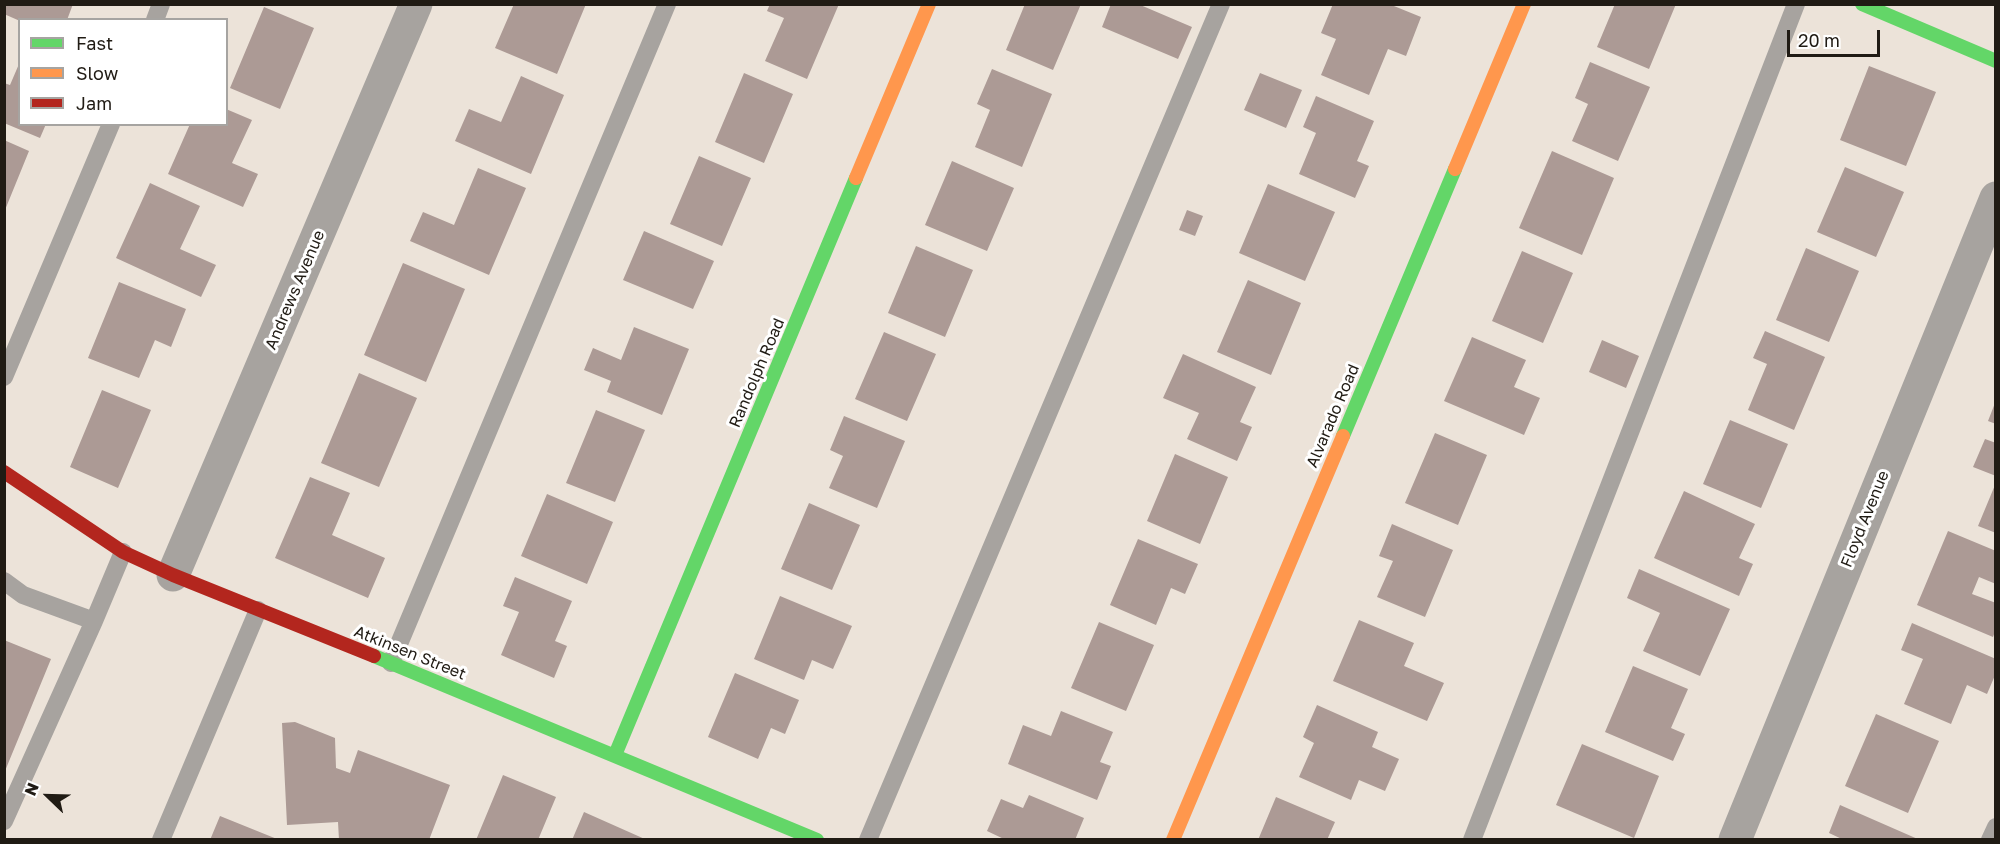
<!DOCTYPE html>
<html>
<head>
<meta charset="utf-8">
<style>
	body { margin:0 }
	#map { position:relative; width:2000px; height:844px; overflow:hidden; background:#ece3d9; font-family:"Golos Text",sans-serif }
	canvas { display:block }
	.frame { position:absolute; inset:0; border:6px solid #201b14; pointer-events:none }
	.legend { position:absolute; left:18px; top:18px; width:210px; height:108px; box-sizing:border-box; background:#fff; border:2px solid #a6a4a1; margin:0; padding:8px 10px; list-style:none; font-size:18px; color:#201b14 }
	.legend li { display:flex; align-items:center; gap:12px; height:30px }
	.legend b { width:30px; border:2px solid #a6a4a1 }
	.north { position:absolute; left:18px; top:766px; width:60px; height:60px; -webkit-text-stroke:4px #fff; paint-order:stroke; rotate:293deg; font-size:16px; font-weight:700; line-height:24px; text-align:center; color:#201b14 }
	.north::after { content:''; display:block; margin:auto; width:21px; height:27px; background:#201b14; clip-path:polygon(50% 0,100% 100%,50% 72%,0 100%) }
	.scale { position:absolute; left:1787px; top:30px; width:93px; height:27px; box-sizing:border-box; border:3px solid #201b14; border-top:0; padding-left:8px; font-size:18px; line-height:21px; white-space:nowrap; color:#201b14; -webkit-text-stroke:4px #fff; paint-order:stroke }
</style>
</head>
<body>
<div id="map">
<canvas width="2000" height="844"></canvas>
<div class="frame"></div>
<ul class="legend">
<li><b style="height:8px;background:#63d668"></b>Fast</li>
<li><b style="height:8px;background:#ff974d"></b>Slow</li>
<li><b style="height:8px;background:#b3261e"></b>Jam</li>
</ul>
<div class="north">N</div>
<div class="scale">20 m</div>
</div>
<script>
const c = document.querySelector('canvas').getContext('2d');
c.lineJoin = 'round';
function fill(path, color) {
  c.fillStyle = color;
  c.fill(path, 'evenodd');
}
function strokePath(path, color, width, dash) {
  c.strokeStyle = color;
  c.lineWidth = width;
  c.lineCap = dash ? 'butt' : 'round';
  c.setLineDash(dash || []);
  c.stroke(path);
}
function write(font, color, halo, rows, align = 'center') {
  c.font = font + ' "Golos Text",sans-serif';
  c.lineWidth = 6;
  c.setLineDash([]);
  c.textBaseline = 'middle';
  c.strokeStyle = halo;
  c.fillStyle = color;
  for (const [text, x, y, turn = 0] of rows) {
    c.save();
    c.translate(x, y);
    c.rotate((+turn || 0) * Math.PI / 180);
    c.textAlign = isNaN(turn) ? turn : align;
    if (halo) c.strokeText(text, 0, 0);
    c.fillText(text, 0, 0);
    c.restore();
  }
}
const building = new Path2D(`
	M5 4H73L67 20 20 21 4 14Z
	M514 4H586L557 74 495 48Z
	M770 4H839L807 79 765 61 784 18 767 11Z
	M1025 4H1081L1053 70 1006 50Z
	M1111 4H1138L1192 27 1178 59 1102 27Z
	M1333 4H1389L1421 17 1406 56 1388 49 1369 95 1321 75 1336 39 1321 33Z
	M1615 4H1676L1649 69 1597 47Z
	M264 7 314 28 280 109 230 88Z
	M1590 62 1650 87 1618 161 1572 141 1588 104 1575 98Z
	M19 64 20 124H46L40 138 4 123V83L10 85Z
	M1869 66 1936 92 1906 166 1840 140Z
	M992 69 1052 94 1022 167 975 147 990 110 977 104Z
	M744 73 793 94 764 163 715 142Z
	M1260 73 1302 90 1286 128 1244 110Z
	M521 76 564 95 531 174 455 141 469 109 501 122Z
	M1316 96 1374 121 1357 161 1369 166 1355 198 1299 174 1316 133 1303 127Z
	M226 109 252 120 232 163 258 174 243 207 168 174 190 124H226Z
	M4 140 29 151 5 210H4Z
	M1552 151 1614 178 1582 255 1519 228Z
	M699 156 751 178 722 246 670 224Z
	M952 161 1014 188 987 251 925 225Z
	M1845 167 1904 192 1876 257 1817 232Z
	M478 168 526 188 489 275 410 241 423 212 454 225Z
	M150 183 200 206 180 249 216 265 201 297 116 258Z
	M1268 184 1335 212 1305 281 1239 253Z
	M1187 210 1203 216 1195 236 1179 230Z
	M644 231 714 261 693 309 623 280Z
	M916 246 973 270 945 337 888 313Z
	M1806 248 1859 271 1829 342 1776 320Z
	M1522 251 1573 273 1543 343 1492 321Z
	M403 263 465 289 426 382 364 355Z
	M1248 280 1301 303 1271 375 1217 352Z
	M119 282 186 309 171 347 155 340 139 378 88 358Z
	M634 327 689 349 662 415 607 392 611 381 584 370 593 348 621 360Z
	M1765 331 1825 357 1794 430 1748 410 1767 364 1753 358Z
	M884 332 936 354 907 421 855 399Z
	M1472 337 1526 360 1514 387 1540 398 1524 435 1444 401Z
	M1602 340 1639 356 1626 388 1589 372Z
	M1183 354 1256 387 1240 422 1252 427 1237 461 1187 439 1199 413 1163 398Z
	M359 373 417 398 379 487 321 463Z
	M102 390 151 410 118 488 70 467Z
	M1995 403H1996V424L1988 421Z
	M596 410 645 430 615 502 566 483Z
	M844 416 905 441 877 508 829 488 843 456 830 450Z
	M1730 420 1788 444 1761 508 1703 484Z
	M1435 433 1487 455 1458 525 1405 503Z
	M1985 439 1996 443V476L1973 467Z
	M1175 454 1228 477 1200 544 1147 521Z
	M310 477 350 493 332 535 385 558 368 598 275 558Z
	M1995 485H1996V533L1978 526Z
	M1684 491 1755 524 1739 558 1753 564 1739 596 1654 558Z
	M547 494 613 522 587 584 521 556Z
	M809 503 860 525 832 590 781 569Z
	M1392 524 1453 550 1425 617 1377 597 1393 561 1379 556Z
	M1948 531 1996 551V584L1979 577 1972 594 1996 603V629L1993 637 1917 605Z
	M1138 539 1198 564 1185 594 1171 588 1156 625 1110 605Z
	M1639 569 1730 609 1700 676 1643 651 1660 613 1627 598Z
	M515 577 572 601 555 641 567 646 554 678 501 655 519 612 503 606Z
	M780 596 852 626 833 669 812 660 804 680 754 659Z
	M1359 620 1414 643 1404 666 1444 683 1427 721 1333 681Z
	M1099 622 1154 645 1126 711 1071 688Z
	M1912 623 1996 659V673L1987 694 1967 685 1951 724 1904 704 1923 659 1901 650Z
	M4 640 51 659 5 771H4Z
	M1633 666 1688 689 1671 728 1685 734 1673 761 1605 732Z
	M735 673 799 700 785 734 771 728 758 759 708 737Z
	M1317 705 1378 732 1372 747 1399 759 1385 791 1359 780 1351 800 1299 777 1314 743 1303 737Z
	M1061 711 1113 732 1100 762 1111 766 1097 800 1008 764 1023 725 1051 736Z
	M1876 714 1939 741 1908 813 1845 786Z
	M295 722 335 738 336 768 350 773 358 750 450 785 429 840H339L338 822 287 825 282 723Z
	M1582 744 1659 776 1634 838 1556 805Z
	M503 775 556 797 538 840H476Z
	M1029 795 1084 818 1075 840H1006L987 831 1001 799 1023 808Z
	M1276 797 1335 822 1327 840H1258Z
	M1840 805 1920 840H1844L1829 833Z
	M584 812 647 840H572Z
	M220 816 277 839V840H210Z`);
const lane = new Path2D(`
	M155 20 161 4
	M4 377 111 124
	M4 581 23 595 94 621 4 821
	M94 621 123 552
	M391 663 667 4
	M161 840 258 610
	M868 840 1221 4
	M1472 840 1796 4
	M1990 840 1996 827`);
const street = new Path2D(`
	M173 575 416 4
	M1735 840 1996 198`);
const fast = new Path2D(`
	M1862 4 1996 61
	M1343 436 1455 169
	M374 656 817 840
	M615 755 856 178`);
const slow = new Path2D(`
	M1455 169 1524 4
	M856 178 929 4
	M1173 840 1343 436`);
const jam = new Path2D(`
	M4 472 123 552 173 575 374 656`);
const streetNames = [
	["Andrews Avenue",295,290,-67],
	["Randolph Road",757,373,-67],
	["Alvarado Road",1333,416,-67],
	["Floyd Avenue",1865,519,-68],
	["Atkinsen Street",410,653,22]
];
fill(building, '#ac9a95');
strokePath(lane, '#a7a39f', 18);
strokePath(street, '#a7a39f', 33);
strokePath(fast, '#63d668', 14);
strokePath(slow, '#ff974d', 14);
strokePath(jam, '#b3261e', 14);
write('16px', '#201b14', '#fff', streetNames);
</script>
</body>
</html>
